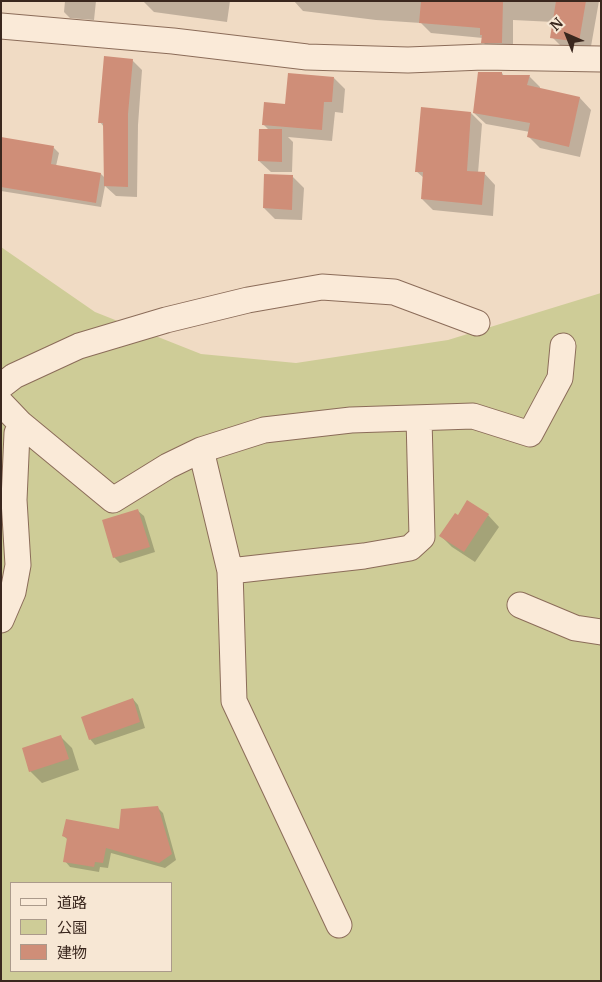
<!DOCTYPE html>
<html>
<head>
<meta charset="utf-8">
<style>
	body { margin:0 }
	#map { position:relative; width:602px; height:982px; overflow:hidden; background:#f0dbc4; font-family:Merriweather,"Noto Sans JP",serif }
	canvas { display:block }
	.frame { position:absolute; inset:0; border:2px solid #3a271e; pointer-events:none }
	.legend { position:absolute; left:10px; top:882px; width:162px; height:90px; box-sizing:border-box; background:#f7e7d4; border:1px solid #ab9a8b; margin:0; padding:6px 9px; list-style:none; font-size:15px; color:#3a271e }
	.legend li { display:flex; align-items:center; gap:10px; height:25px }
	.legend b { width:25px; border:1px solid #ab9a8b }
	.north { position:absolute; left:542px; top:10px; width:50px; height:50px; -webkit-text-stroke:4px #f7e7d4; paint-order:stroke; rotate:316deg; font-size:14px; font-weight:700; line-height:20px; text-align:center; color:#3a271e }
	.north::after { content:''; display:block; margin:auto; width:18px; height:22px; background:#3a271e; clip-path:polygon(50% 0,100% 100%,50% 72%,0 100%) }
</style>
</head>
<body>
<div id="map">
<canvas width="602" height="982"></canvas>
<div class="frame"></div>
<ul class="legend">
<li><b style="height:6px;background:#faead8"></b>道路</li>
<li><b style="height:14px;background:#cecc97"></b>公園</li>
<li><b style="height:14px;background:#cf8e78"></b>建物</li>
</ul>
<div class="north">N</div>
</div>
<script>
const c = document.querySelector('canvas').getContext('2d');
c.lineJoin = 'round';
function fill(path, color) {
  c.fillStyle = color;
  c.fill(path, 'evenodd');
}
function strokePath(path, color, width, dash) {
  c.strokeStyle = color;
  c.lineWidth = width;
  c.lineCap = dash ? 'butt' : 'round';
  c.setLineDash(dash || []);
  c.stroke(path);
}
const green = new Path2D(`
	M1 247 95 312 201 354 296 363 448 340 601 293V981H1ZM11 883H171V971H11Z`);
const shadow = new Path2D(`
	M65 1H96L94 20 70 18 64 12Z
	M143 1H230L227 22 154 12Z
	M294 1H599L590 52 563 48 552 37 554 22 513 20V53H494L483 42V38L431 33 421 23 376 20 303 11Z
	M132 60 142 70 138 125 137 197 116 196 105 186 101 207 1 191V139L53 147 59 153 56 166 101 174 105 178 104 127 100 122Z
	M502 73 504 76H529L540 87V89L580 98 591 110 580 157 540 148 528 136 530 132 486 124 474 113Z
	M334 78 345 89 343 113 335 112 332 141 288 137 293 142 292 172H271L259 161 269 130 263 124 286 105Z
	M471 113 482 124 478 173H484L495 185 493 216 433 210 422 199 424 178 416 171Z
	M293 177 304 188 302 220 275 219 264 208Z
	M138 511 144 516 155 552 120 563 114 557Z
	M488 515 499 527 475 562 452 547 441 536 458 516Z
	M133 699 138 705 145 728 95 745 90 739Z
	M60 736 72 748 79 770 42 783 30 771Z
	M157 807 163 813 176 860 165 868 111 853 108 868 100 867 99 872 70 867 65 861 68 840 64 836 120 830Z`);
const building = new Path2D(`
	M421 1H503L502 43H481L482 35H480V28L419 23Z
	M556 1H586L579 42 550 38Z
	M104 56 133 59 128 114V187L104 186 103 123H98Z
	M478 72H502V75H530L527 85 580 97 569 147 527 137 530 123 473 113Z
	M288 73 334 77 332 102H324L322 130 262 125 264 102 285 104Z
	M421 107 471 112 467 171 485 172 482 205 421 199 423 172H415Z
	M259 129H282V162L258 161Z
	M1 137 54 146 51 164 101 173 96 203 1 187Z
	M264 174 293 175 292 210 263 208Z
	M467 500 489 514 464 552 439 536 455 513 458 515Z
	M138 509 150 547 113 558 102 520Z
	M133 698 140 722 89 740 81 717Z
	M61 735 69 759 29 772 22 748Z
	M158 806 172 854 159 863 106 848 103 863 95 862 94 867 63 862 67 838 62 836 66 819 119 829 121 809Z`);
const minor = new Path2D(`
	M1 26 173 41 307 57 408 60 483 57 601 59
	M1 386 14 376 79 346 166 320 248 300 322 287 394 292 477 323
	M1 403 21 424 113 500 168 466 201 450 230 571 234 701 339 925
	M201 450 264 430 351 420 473 416 530 434 560 378 563 346
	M230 571 364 556 410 548 422 537 419 418
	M520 605 575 628 601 632
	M1 620 13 592 18 565 14 500 17 433 21 424`);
fill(green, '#cecc97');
fill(shadow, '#0003');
fill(building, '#cf8e78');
strokePath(minor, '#8b6c59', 27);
strokePath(minor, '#faead8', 25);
</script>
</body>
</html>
